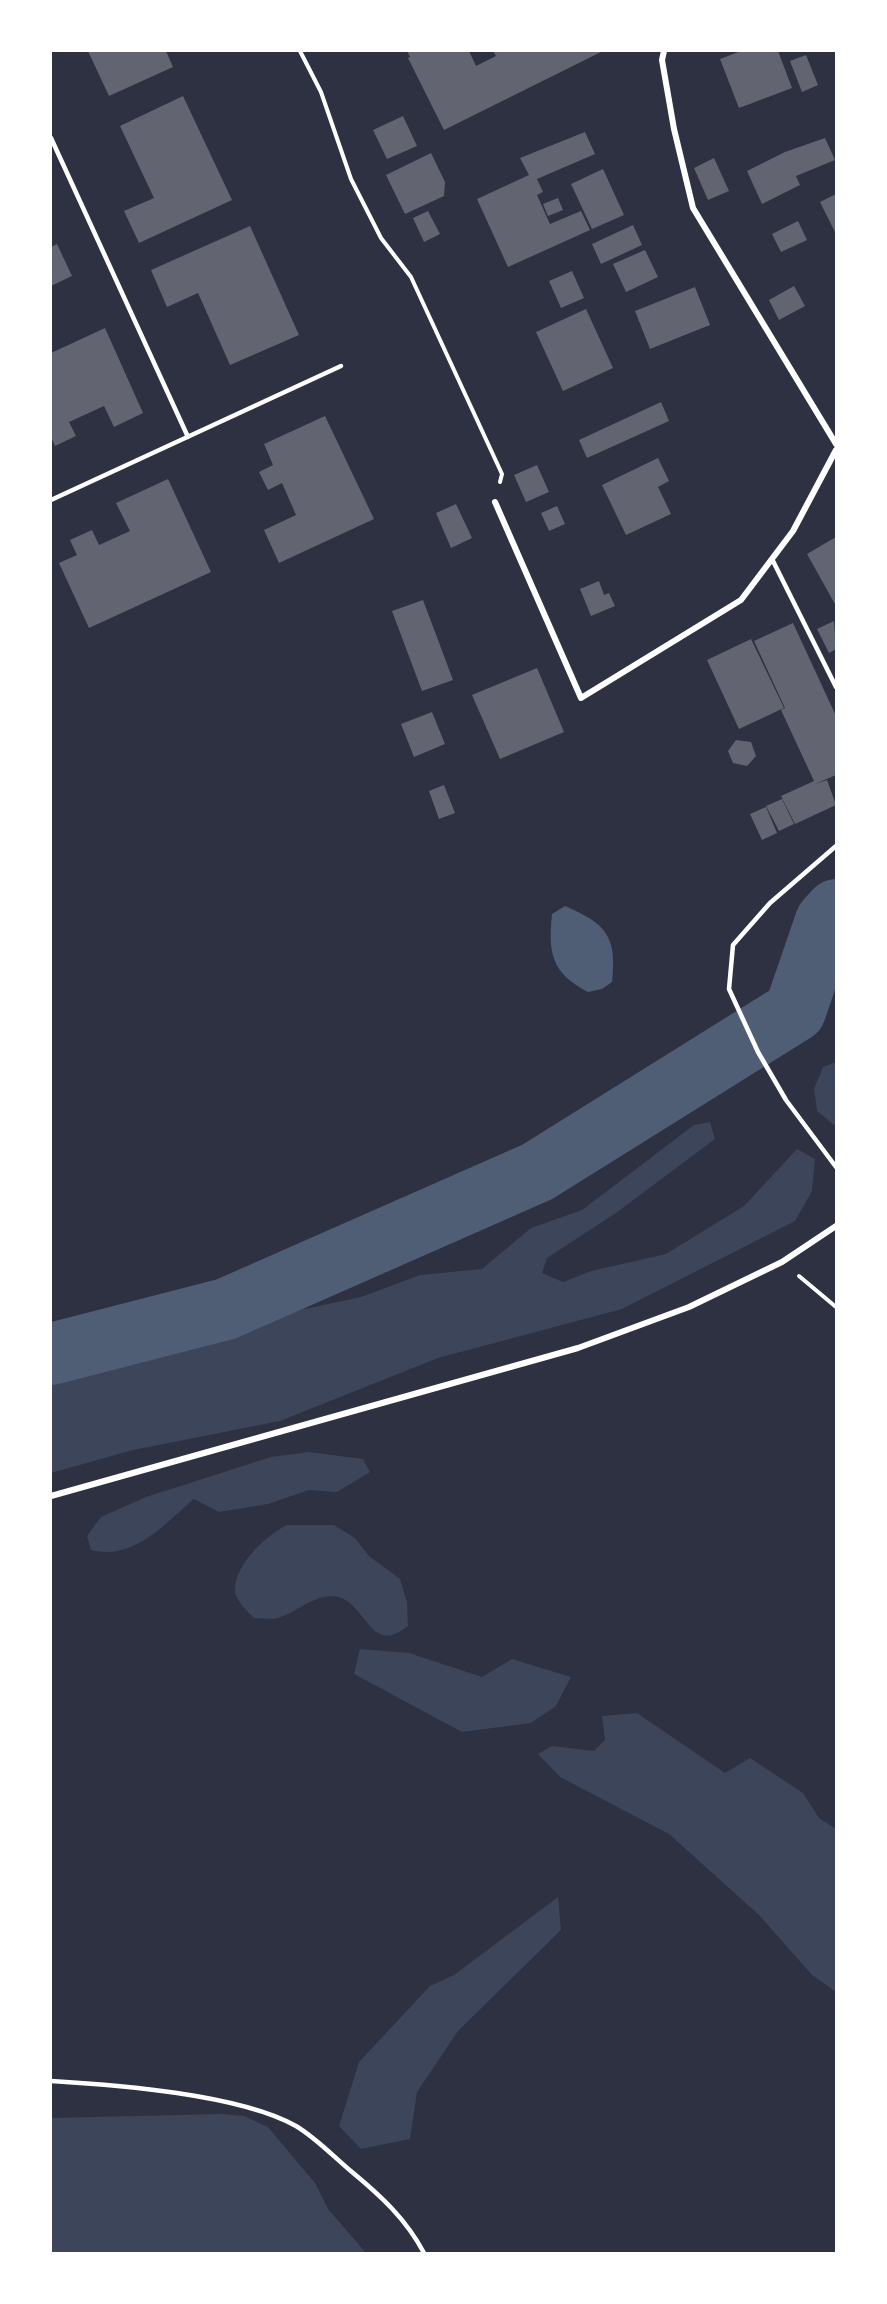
<!DOCTYPE html>
<html>
<head>
<meta charset="utf-8">
<style>
	body { margin:0 }
	#map { position:relative; width:887px; height:2304px; overflow:hidden; background:#2d3142; font-family:Overpass,sans-serif }
	canvas { display:block }
	.frame { position:absolute; inset:0; border:52px solid #fff; pointer-events:none }
</style>
</head>
<body>
<div id="map">
<canvas width="887" height="2304"></canvas>
<div class="frame"></div>
</div>
<script>
const c = document.querySelector('canvas').getContext('2d');
c.lineJoin = 'round';
function fill(path, color) {
  c.fillStyle = color;
  c.fill(path, 'evenodd');
}
function strokePath(path, color, width, dash) {
  c.strokeStyle = color;
  c.lineWidth = width;
  c.lineCap = dash ? 'butt' : 'round';
  c.setLineDash(dash || []);
  c.stroke(path);
}
const green = new Path2D(`
	M836 1062V1125H834L817 1111 814 1089 823 1067Z
	M710 1122 715 1139 616 1213 547 1258 542 1273 563 1282 591 1271 666 1254 744 1206 797 1149 815 1159 812 1191 795 1221 622 1309 438 1358 280 1421 133 1450 51 1473V1381L286 1313 361 1297 420 1275 482 1269 531 1228 582 1210 694 1125Z
	M309 1452 363 1459 370 1472 337 1492 309 1490 268 1504 219 1512 194 1499C164 1524 134 1561 91 1550L87 1536 101 1517 146 1497 271 1457Z
	M287 1525H334L355 1538 369 1556 400 1579 407 1602 408 1626C370 1657 366 1603 338 1597 314 1592 295 1616 273 1619 267 1619 260 1618 254 1618 247 1611 236 1601 235 1591 234 1565 266 1535 287 1525Z
	M360 1649 409 1653 482 1677 512 1659 571 1677 556 1706 531 1723 462 1732 354 1674Z
	M637 1713 725 1773 750 1758 803 1793 819 1818 836 1829V1992L812 1975 759 1915 669 1834 560 1777 538 1754 552 1746 594 1751 605 1740 602 1716Z
	M558 1897 561 1930 458 2031 417 2092 410 2139 361 2149 339 2126 359 2062 430 1986 454 1975Z
	M221 2114 244 2116 268 2127 315 2183 328 2209 366 2253H51V2118Z`);
const water = new Path2D(`
	M565 906C606 924 617 935 612 982L602 989 588 992C551 973 548 953 552 914Z`);
const river = new Path2D(`
	M51 1354 226 1309 537 1172 795 1011 826 921 836 910`);
const building = new Path2D(`
	M88 51H166L173 67 109 96Z
	M407 51H469L476 66 496 56 493 51H603L444 130 408 58 410 57Z
	M741 51H778L792 88 739 108 720 59Z
	M806 55 818 85 802 92 790 61Z
	M183 96 232 200 139 243 124 211 154 198 120 126Z
	M403 116 417 146 387 159 373 130Z
	M585 132 595 154 537 179 543 192 537 195 550 224 581 211 590 230 508 267 477 199 529 175 520 158Z
	M825 138 835 160 796 176 800 185 762 204 747 171 785 152Z
	M431 153 445 182 444 196 405 214 386 175Z
	M714 158 729 191 708 200 694 168Z
	M603 169 624 215 592 229 571 184Z
	M836 194V234L820 202Z
	M558 198 563 210 548 216 543 204Z
	M428 211 440 234 424 242 413 218Z
	M798 221 807 240 781 252 772 234Z
	M633 225 642 245 601 264 592 244Z
	M250 226 299 335 230 365 198 293 167 307 151 270Z
	M57 244 72 276 51 286V247Z
	M645 250 658 277 626 292 613 264Z
	M572 271 584 298 561 308 549 281Z
	M794 286 805 306 779 320 769 300Z
	M695 287 710 325 650 349 635 311Z
	M586 309 613 368 563 391 536 332Z
	M105 328 143 413 114 427 104 406 69 422 76 436 55 446 51 437V353Z
	M661 402 669 421 587 458 579 440Z
	M325 416 374 519 279 563 264 530 296 515 282 483 268 490 259 472 273 465 264 444Z
	M658 458 669 481 658 487 671 514 626 535 602 485Z
	M537 465 549 492 526 502 514 475Z
	M168 479 211 572 89 628 59 563 77 555 70 540 92 530 99 545 130 531 116 503Z
	M456 504 472 538 451 548 436 513Z
	M557 506 565 524 549 531 541 513Z
	M836 537V606L807 554Z
	M599 581 604 595 609 593 615 606 591 616 580 589Z
	M423 600 453 680 422 691 392 611Z
	M834 621 836 649 829 653 817 629Z
	M793 623 836 716V775L815 784 827 780 836 805 795 824 781 796 814 781 781 710 785 708 754 641Z
	M751 639 784 708 739 729 707 660Z
	M537 668 564 732 500 759 472 695Z
	M432 712 445 744 414 757 401 724Z
	M736 740 751 742 756 756 747 766 733 763 728 751Z
	M444 785 455 813 439 819 429 791Z
	M782 799 794 824 779 831 766 806Z
	M766 807 777 833 762 840 750 814Z`);
const path = new Path2D(`
	M300 51 321 92 351 179 381 238 411 277 502 474 500 482
	M799 1276 836 1307`);
const service = new Path2D(`
	M51 138 188 437
	M51 500 341 366
	M772 559 836 687
	M836 846 770 903 733 945 729 989 758 1052 786 1100 836 1167
	M51 2081C117 2085 239 2094 296 2126 316 2138 334 2157 352 2172 381 2196 406 2219 424 2253`);
const minor = new Path2D(`
	M664 51 662 60 674 129 693 208 836 444
	M495 502 581 698 741 600 793 531 836 450
	M51 1496 578 1348 689 1307 782 1262 836 1226`);
fill(green, '#3c4559');
fill(water, '#4f5d75');
strokePath(river, '#4f5d75', 62);
fill(building, '#626471');
strokePath(path, '#fff', 4);
strokePath(service, '#fff', 4.5);
strokePath(minor, '#fff', 6);
</script>
</body>
</html>
